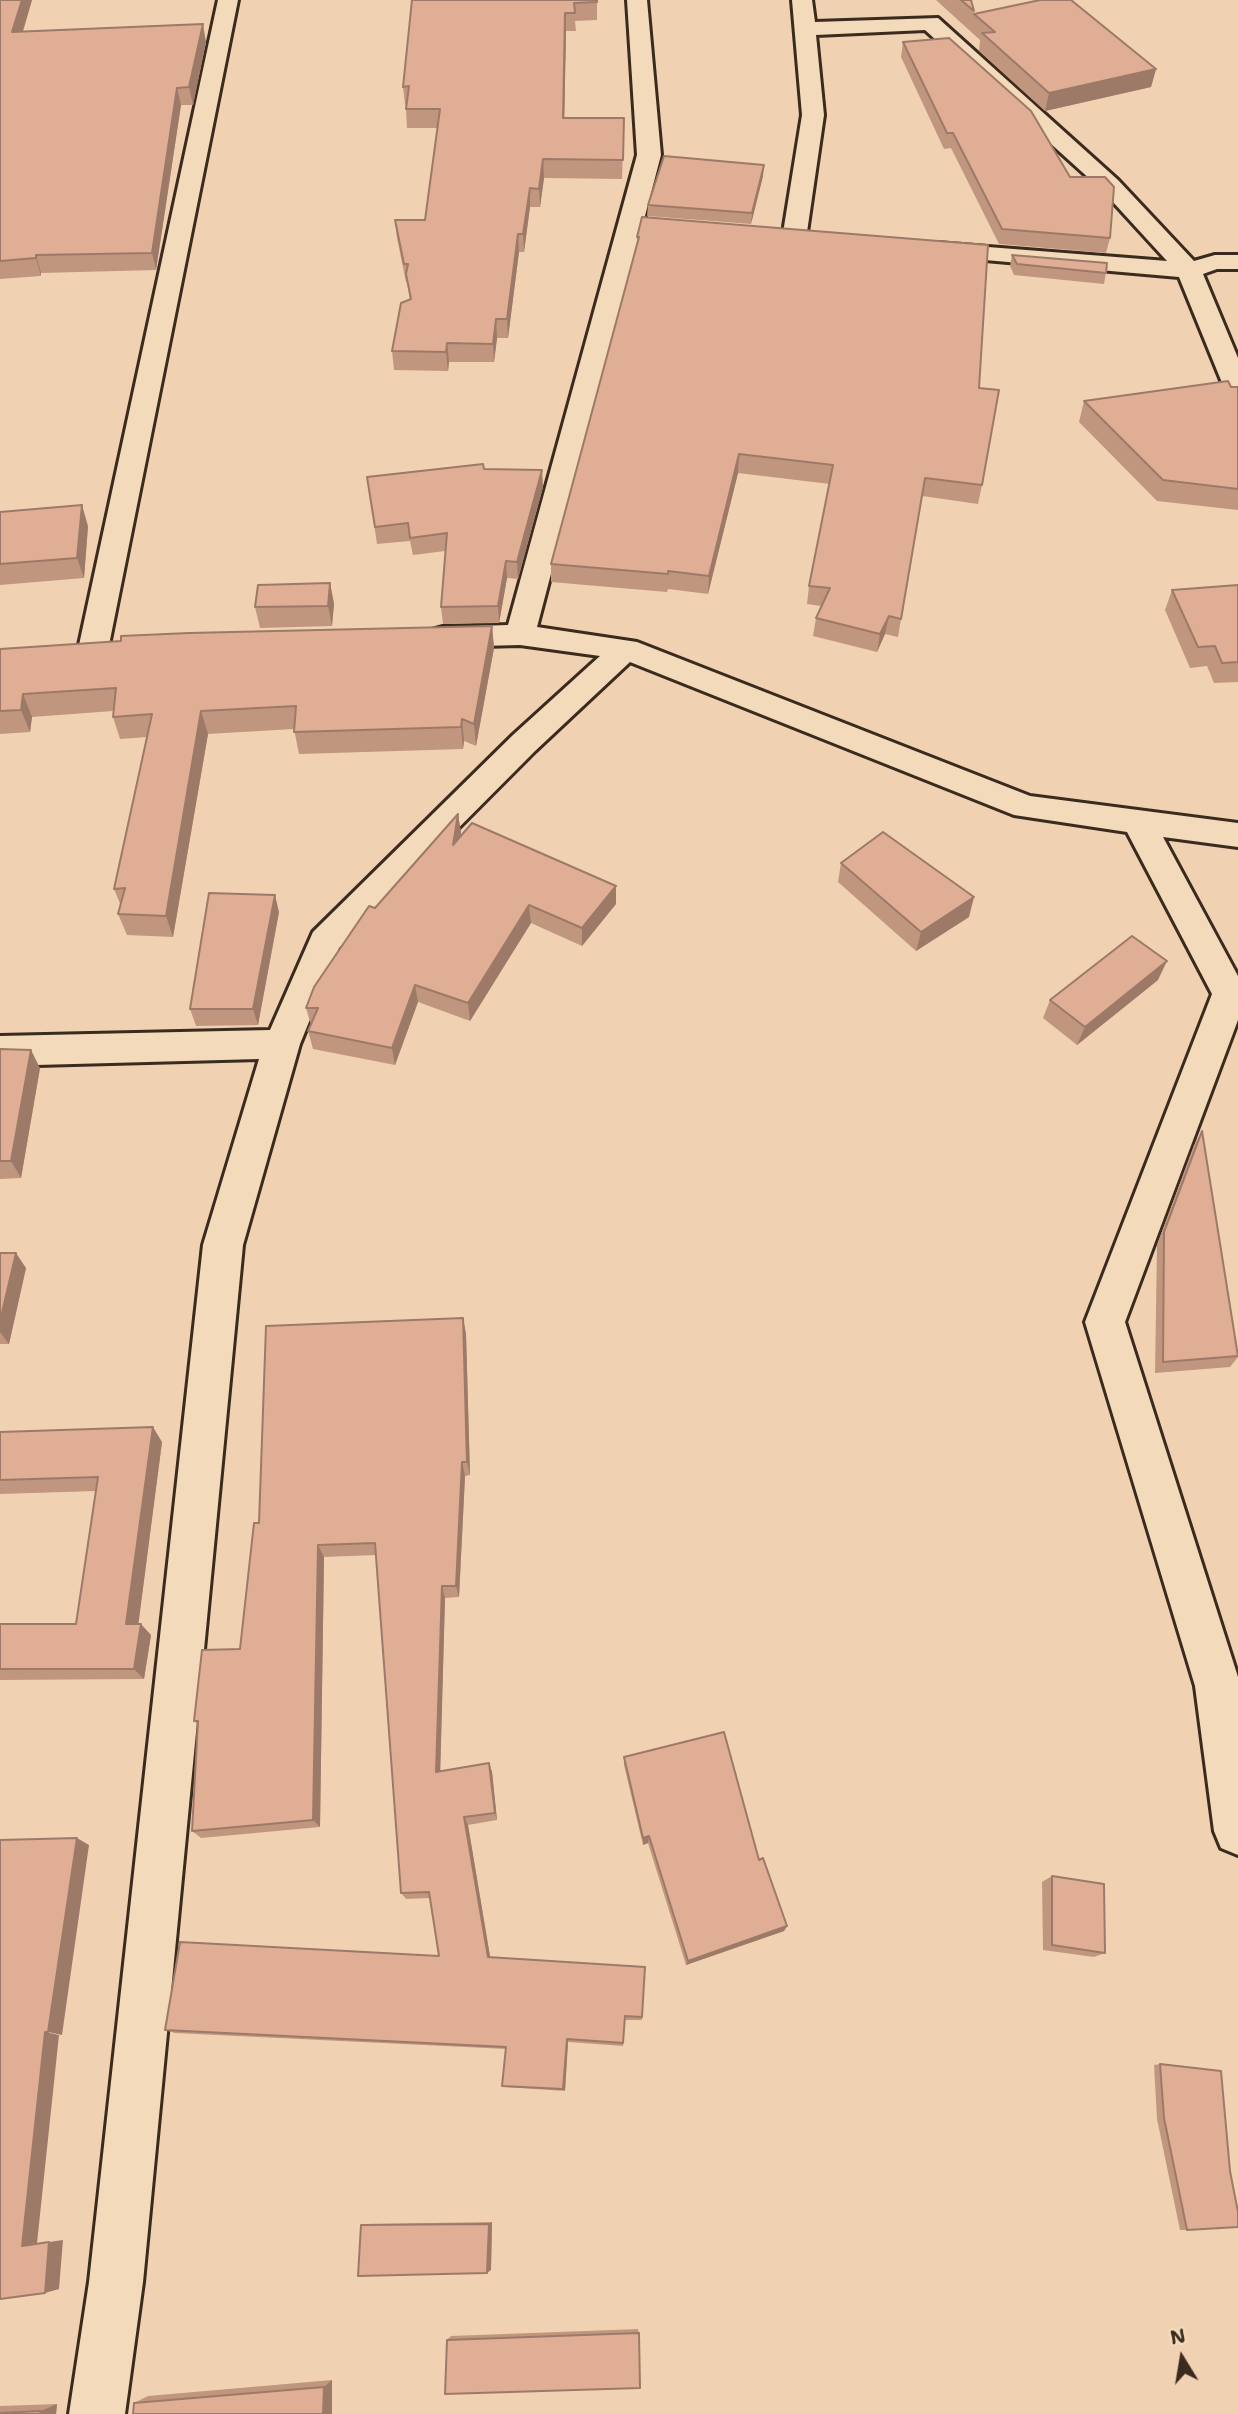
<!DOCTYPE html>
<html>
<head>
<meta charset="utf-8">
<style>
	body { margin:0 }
	#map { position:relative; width:1238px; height:2414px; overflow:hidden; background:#f0d2b3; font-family:"Shantell Sans",sans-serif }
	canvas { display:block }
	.north { position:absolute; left:1147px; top:2323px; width:70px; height:70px; -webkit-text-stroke:5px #f2daba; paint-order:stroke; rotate:349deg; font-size:19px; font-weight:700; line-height:28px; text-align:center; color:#3b2a1e }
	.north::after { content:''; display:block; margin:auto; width:24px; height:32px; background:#3b2a1e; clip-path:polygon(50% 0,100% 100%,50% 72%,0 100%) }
</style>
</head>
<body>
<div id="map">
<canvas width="1238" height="2414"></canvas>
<div class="north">N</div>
</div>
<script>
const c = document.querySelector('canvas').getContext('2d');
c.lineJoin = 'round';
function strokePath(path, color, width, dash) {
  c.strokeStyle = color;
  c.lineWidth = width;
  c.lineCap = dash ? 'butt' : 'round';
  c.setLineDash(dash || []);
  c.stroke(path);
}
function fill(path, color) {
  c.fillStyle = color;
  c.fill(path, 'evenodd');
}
const minor = new Path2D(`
	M218 0H238L109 645 105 652 94 655 83 652 79 645Z
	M627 0H647L661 155 537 627 637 642 1030 796 1238 823V847L1163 837 1238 976V1020L1125 1322 1238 1677V1855L1221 1848 1214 1831 1195 1686 1085 1322 1212 994 1127 832 1014 815 630 662 535 751 339 948 300 1044 243 1245 143 2282 125 2414H69L89 2282 203 1245 259 1059 0 1066V1036L270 1030 313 932 513 735 600 656 520 645 443 647 432 644 428 637 432 630 443 627 508 625 637 155Z
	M792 0H812L815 22 938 18 1118 180 1194 261 1215 255H1238V269H1217L1203 274 1238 358V398L1229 396 1225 390 1179 277 928 255 925 250 928 245 937 243 1167 261 1102 190 925 30 816 35 824 115 806 239 803 244 794 246 785 244 782 239 802 115Z`);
const wall = new Path2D(`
	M0 0H32L23 32 206 42 193 105H181L156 270 41 273V276L0 279Z
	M412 0 597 2V20L575 21 576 31H566L564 118H624L622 179 544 178 540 207H530L524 252H519L508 338H497L494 362H449L448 371 394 370 392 351 410 300 407 282H406L397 238 395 220H425L437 128H407L406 109V105H405L403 87Z
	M936 0H971L974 14 1156 69 1151 87 1045 111 979 51 980 40Z
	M903 42 1070 177 1110 238 1106 253 999 244 951 148 944 149 901 57Z
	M763 176 751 224 647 216 648 205Z
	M642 217 979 388 982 485 978 504 922 496 898 637 885 634 877 652 813 636 816 618 821 606 807 604 809 586 830 484 738 473 708 594 668 589 667 592 551 582V564L637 246V237Z
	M1012 255 1106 273 1104 284 1014 275 1010 266Z
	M1231 387H1238V510L1157 501 1079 422 1084 401Z
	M484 469 543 487 518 579 507 578 499 623 443 624 441 607 445 551 413 555 410 541 377 544 367 477Z
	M0 512 88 526 84 578 0 585Z
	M330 583 334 604 332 626 260 628 255 607Z
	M1238 585V682L1214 683 1207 666 1190 668 1165 610 1172 590Z
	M492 626 494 648 476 746 464 741 463 749 299 754 294 729 208 734 173 937 127 935 118 914 121 906 114 889 147 737 120 739 113 717V711L32 717 30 732 0 734V649Z
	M458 814 461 833 460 837 616 904 582 946 531 923 470 1021 418 1002 395 1065 313 1049 308 1031 311 1025 306 1008 375 908Z
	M841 863 969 917 916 951 838 882Z
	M279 912 258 1025 196 1026 190 1009Z
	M1158 980 1077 1045 1043 1018 1050 1000Z
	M0 1049 40 1068 21 1178 0 1179Z
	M1202 1131 1238 1357 1230 1367 1155 1373 1157 1245 1194 1145Z
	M0 1253 26 1268 9 1344H0Z
	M463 1318 466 1334 470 1475 465 1476 459 1597 445 1598 440 1771 489 1763 492 1772 497 1820 468 1825 490 1957 645 1967 642 2020H625L623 2046 568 2042 565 2091 505 2087 502 2086 506 2049 175 2033 165 2030 439 1956 430 1898 406 1899 401 1893 376 1555 324 1557 320 1827 201 1838 192 1831 198 1725 194 1721 240 1649 259 1523Z
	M0 1432 162 1442 138 1624 151 1635 144 1679 0 1680V1624H76L96 1491 0 1494Z
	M624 1757 759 1860 787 1926 784 1931 686 1965 648 1843 643 1845 624 1765Z
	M1052 1876 1105 1953 1094 1957 1043 1950 1042 1882Z
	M1160 2064 1187 2230H1180L1157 2119 1154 2065Z
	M492 2222 491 2270 361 2225 367 2224Z
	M638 2329 639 2333 447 2340 451 2336Z
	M332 2380V2414L134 2403 148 2396Z
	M57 2404 56 2414H0V2406Z`);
const shadedWall = new Path2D(`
	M22 0H32L17 50 12 32Z
	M565 13 566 31 564 136 563 118Z
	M203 24 206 42 193 105 189 87Z
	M1156 69 1151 87 1045 111 1049 93Z
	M177 88 181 105 156 270 152 253Z
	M543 159 544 178 540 207 539 189Z
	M764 165 763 176 751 224 752 213Z
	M530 188V207L524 252 523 234Z
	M518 234 519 252 508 338 507 319Z
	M36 255 41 273V276L36 258Z
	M496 319 497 338 494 362 493 344Z
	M447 343 449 362 448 371 446 352Z
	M739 454 738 473 708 594 709 576Z
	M542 470 543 487 518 579 517 562Z
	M82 505 88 526 84 578 77 558Z
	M506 561 507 578 499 623 498 606Z
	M330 583 334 604 332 626 328 606Z
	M889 616 885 634 877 652 880 634Z
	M492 626 494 648 476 746 474 724Z
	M23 694 32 717 30 732 21 710Z
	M201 711 208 734 173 937 166 916Z
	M462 719 464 741 463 749 461 727Z
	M458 814 461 833 455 864 453 845Z
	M616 886V904L582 946V928Z
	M275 895 279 912 258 1025 253 1009Z
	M974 897 969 917 916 951 921 932Z
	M529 905 531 923 470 1021 468 1003Z
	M1167 961 1158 980 1077 1045 1085 1027Z
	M415 985 418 1002 395 1065 392 1048Z
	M31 1050 40 1068 21 1178 11 1161Z
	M16 1253 26 1268 9 1344 0 1332V1321Z
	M463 1318 466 1334 470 1475 467 1462Z
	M153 1427 162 1442 137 1635 126 1624Z
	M462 1462 465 1476 459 1597 456 1586Z
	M318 1545 324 1557 320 1827 313 1820Z
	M442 1586 445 1598 440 1780 436 1772Z
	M141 1624 151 1635 144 1679 134 1669Z
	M489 1763 492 1772 497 1820 495 1813Z
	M464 1817 468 1825 491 1962 488 1957Z
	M649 1836 648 1843 643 1845V1838Z
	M77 1838 89 1845 62 2035 48 2032Z
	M787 1926 784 1931 686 1965 688 1961Z
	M45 2032 59 2035 37 2243 22 2246Z
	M567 2039 568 2042 565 2091 563 2089Z
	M492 2222 491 2270 487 2273 489 2224Z
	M63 2240 59 2289 45 2293 49 2242Z
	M332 2380V2414H323L324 2387Z
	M57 2404 56 2414H40L41 2411Z`);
const building = new Path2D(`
	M0 0H22L12 32 203 24 189 87 177 88 152 253 36 255V258L0 261Z
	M412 0H597V2L574 3 575 13H565L563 118H624L623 160 543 159 539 189 530 188 523 234H518L507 319H496L493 344 447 343 446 352 392 351 401 303 411 299 406 274 408 264H404L395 220H425L440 109H406L409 86 403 87Z
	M961 0H971L974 11Z
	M1040 0H1071L1156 69 1049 93 982 33 995 32 974 14Z
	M949 38 1031 111 1070 177H1105L1114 187 1110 238 1002 229 953 133H947L903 42Z
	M664 156 764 165 752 213 648 205Z
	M642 217 988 245 979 388 999 390 982 485 925 478 901 619 889 616 880 634 816 618 830 588 809 586 833 465 739 454 709 576 668 571V574L551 564 639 237H637Z
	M1012 255 1107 263 1106 273 1017 264Z
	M1228 381 1231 387H1238V489L1163 480 1084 401Z
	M483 464 484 469 542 470 517 562 506 561 498 606 441 607 447 533 410 538 408 523 375 527 367 477Z
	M82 505 77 558 0 564V512Z
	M330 583 328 606 255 607 258 585Z
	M1238 585V662L1222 663 1215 646 1198 647 1172 590Z
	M492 626 474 724 462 719 461 727 294 732 296 706 201 711 166 916 118 914 125 888 114 889 152 714 113 717 116 688 23 694 21 710 0 711V649L121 641V636L189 633Z
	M458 814 453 845 472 823 616 886 582 928 529 905 468 1003 415 985 392 1048 308 1031 318 1008H306L314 987 369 906 375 908Z
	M883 832 974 897 921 932 841 863Z
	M209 893 275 895 253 1009H190Z
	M1132 936 1167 961 1085 1027 1050 1000Z
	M0 1049 31 1050 11 1161H0Z
	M1202 1131 1238 1356 1163 1362 1164 1232Z
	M0 1253H16L0 1321Z
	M463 1318 467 1462H462L456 1586H442L436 1772 489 1763 495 1813 464 1817 488 1957 645 1967 642 2017 625 2016 623 2043 567 2039 563 2089 502 2086 506 2047 165 2030 180 1942 439 1956 429 1892 401 1893 375 1543 318 1545 313 1820 192 1831 198 1721H194L202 1650 240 1649 254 1523H259L266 1326Z
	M153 1427 126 1624H141L134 1669H0V1624H76L98 1477 0 1480V1432Z
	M724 1732 759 1860 763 1858 787 1926 688 1961 649 1836 643 1838 624 1757Z
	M77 1838 48 2032H45L22 2246 49 2242 45 2293 0 2299V1840Z
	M1052 1876 1104 1884 1105 1953 1052 1945Z
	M1160 2064 1221 2071 1230 2171 1238 2212V2227L1187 2230 1164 2118Z
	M489 2224 487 2273 358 2276 361 2225Z
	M639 2333 640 2388 445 2394 447 2340Z
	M324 2387 323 2414H133L134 2403Z
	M41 2411 40 2414H0V2413Z`);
strokePath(minor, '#3b2a1e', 6);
fill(minor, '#f2daba');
fill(wall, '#c1967f');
fill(shadedWall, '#9d7a68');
fill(building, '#e0ae94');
strokePath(building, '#9d7a68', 2);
</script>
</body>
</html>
